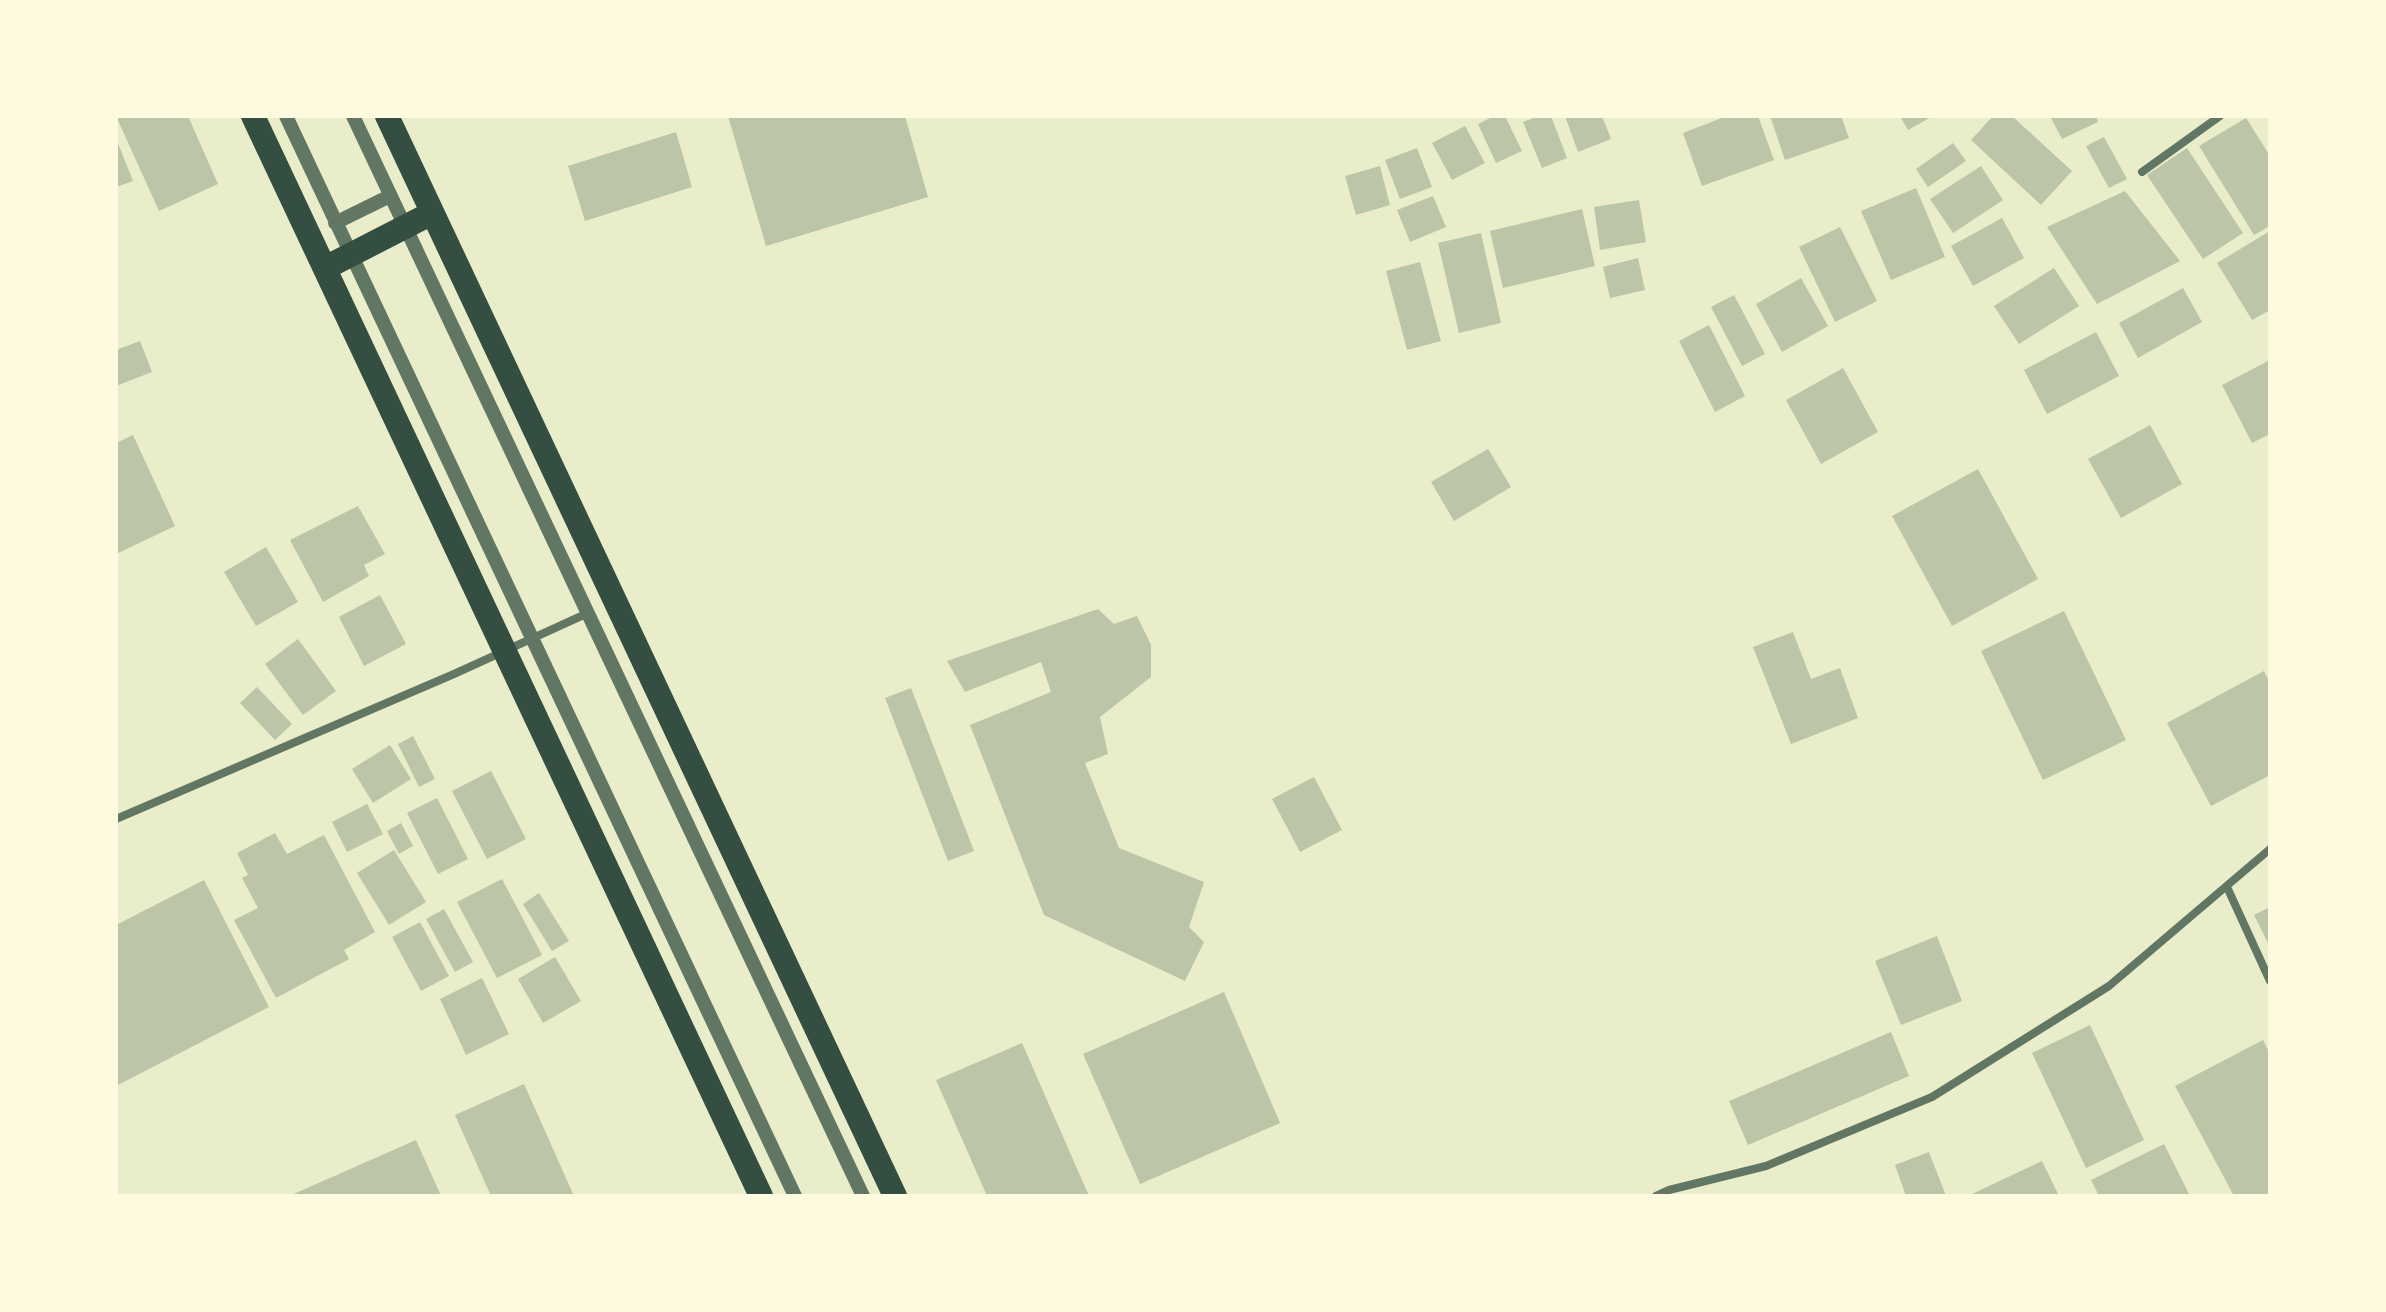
<!DOCTYPE html>
<html>
<head>
<meta charset="utf-8">
<style>
	body { margin:0 }
	#map { position:relative; width:2386px; height:1312px; overflow:hidden; background:#e9edc9; font-family:"IBM Plex Sans",sans-serif }
	canvas { display:block }
	.frame { position:absolute; inset:0; border:118px solid #fefae0; pointer-events:none }
</style>
</head>
<body>
<div id="map">
<canvas width="2386" height="1312"></canvas>
<div class="frame"></div>
</div>
<script>
const c = document.querySelector('canvas').getContext('2d');
c.lineJoin = 'round';
function fill(path, color) {
  c.fillStyle = color;
  c.fill(path, 'evenodd');
}
function strokePath(path, color, width, dash) {
  c.strokeStyle = color;
  c.lineWidth = width;
  c.lineCap = dash ? 'butt' : 'round';
  c.setLineDash(dash || []);
  c.stroke(path);
}
const building = new Path2D(`
	M116 116H188L218 184 159 211Z
	M728 116H905L928 197 766 246Z
	M1494 116H1505L1522 151 1496 163 1478 124Z
	M1539 116H1551L1567 158 1542 168 1523 122Z
	M1565 116H1602L1611 139 1578 152Z
	M1727 116H1758L1774 160 1702 186 1683 133Z
	M1770 116H1841L1849 138 1785 160Z
	M1900 116H1933L1908 130Z
	M1993 116H2012L2072 171 2041 205 1971 140Z
	M2050 116H2096L2098 122 2062 139Z
	M2246 118 2270 156V226L2254 235 2199 146Z
	M1465 126 1485 163 1452 180 1432 143Z
	M676 132 692 187 585 221 568 166Z
	M2104 137 2127 179 2109 188 2086 146Z
	M116 138 133 181 116 187Z
	M1953 143 1966 161 1928 187 1916 169Z
	M1417 148 1432 187 1400 199 1385 160Z
	M2187 148 2243 233 2203 259 2147 175Z
	M1380 166 1390 205 1356 215 1345 176Z
	M1981 166 2003 200 1953 233 1930 199Z
	M1916 188 1945 257 1891 280 1861 211Z
	M2125 191 2180 261 2097 304 2047 227Z
	M1433 196 1446 227 1410 242 1397 210Z
	M1639 200 1646 242 1600 250 1594 207Z
	M1582 209 1595 266 1503 288 1490 231Z
	M2002 218 2024 258 1973 286 1951 246Z
	M1840 227 1877 301 1835 322 1799 247Z
	M2270 231V310L2252 320 2217 263Z
	M1481 233 1501 323 1459 333 1438 243Z
	M1638 258 1645 290 1610 298 1603 267Z
	M1420 262 1441 341 1407 350 1386 271Z
	M2054 268 2079 306 2019 344 1994 306Z
	M1801 278 1828 326 1782 352 1756 304Z
	M2183 288 2202 322 2138 358 2119 323Z
	M1734 295 1765 354 1742 366 1711 307Z
	M1709 325 1745 396 1715 412 1679 341Z
	M2096 332 2119 376 2047 414 2024 370Z
	M140 341 152 372 116 386V350Z
	M2270 360V434L2252 443 2222 385Z
	M1843 368 1878 432 1821 464 1786 400Z
	M2150 425 2182 484 2121 518 2088 459Z
	M133 435 175 526 116 554V443Z
	M1488 449 1511 487 1454 521 1431 482Z
	M1978 469 2038 579 1952 626 1892 516Z
	M358 506 385 554 364 565 369 576 323 602 290 540Z
	M266 547 298 602 256 626 224 572Z
	M380 595 406 644 364 666 339 617Z
	M1098 609 1114 624 1137 616 1151 645V677L1100 717 1108 754 1085 763 1119 848 1204 882 1189 927 1204 942 1185 981 1044 915 970 725 1051 692 1041 662 965 692 947 661Z
	M2064 611 2126 740 2043 780 1981 651Z
	M1793 632 1811 679 1840 668 1858 718 1791 744 1753 647Z
	M298 639 336 691 303 715 265 664Z
	M2264 671 2270 683V775L2211 806 2167 723Z
	M257 687 292 724 275 740 240 703Z
	M911 688 974 851 948 861 885 698Z
	M413 736 435 779 419 787 398 744Z
	M390 745 411 779 373 803 352 769Z
	M491 771 526 839 487 859 452 791Z
	M1314 777 1342 830 1300 852 1272 799Z
	M437 798 468 859 438 874 407 813Z
	M367 804 383 834 347 852 332 822Z
	M401 823 413 846 399 854 387 831Z
	M275 833 287 854 324 835 375 932 344 950 349 959 276 998 234 920 258 908 242 878 248 875 237 853Z
	M394 850 426 902 389 925 357 873Z
	M502 879 542 955 497 978 457 902Z
	M204 880 269 1007 116 1086V925Z
	M539 893 569 941 552 951 523 904Z
	M2270 907V947L2254 915Z
	M444 909 473 962 455 972 426 919Z
	M420 922 449 976 421 991 392 937Z
	M1937 936 1962 1001 1901 1025 1875 961Z
	M555 957 581 1001 543 1023 518 979Z
	M482 978 509 1034 466 1055 440 999Z
	M1224 992 1280 1123 1140 1184 1083 1054Z
	M2090 1025 2144 1140 2086 1168 2032 1053Z
	M1891 1032 1909 1076 1748 1145 1729 1101Z
	M2263 1040 2270 1054V1192L2263 1196H2234L2175 1086Z
	M1022 1043 1089 1196H987L936 1080Z
	M524 1084 574 1196H491L455 1115Z
	M416 1140 441 1196H289Z
	M2164 1144 2190 1196H2099L2091 1180Z
	M1929 1152 1946 1196H1906L1895 1165Z
	M2042 1161 2059 1196H1973L1972 1194Z`);
const minor = new Path2D(`
	M2142 172 2220 116
	M116 819 454 674 588 613
	M2227 887 2270 981
	M1656 1196 1669 1190 1766 1166 1932 1097 2109 986 2270 849`);
const tertiary = new Path2D(`
	M286 116 795 1196
	M353 116 863 1196
	M335 223 390 196`);
const motorway = new Path2D(`
	M253 116 761 1196
	M387 116 895 1196
	M325 268 432 213`);
fill(building, '#bcc5a7');
strokePath(minor, '#617663', 8);
strokePath(tertiary, '#617663', 14);
strokePath(motorway, '#344e41', 24);
</script>
</body>
</html>
